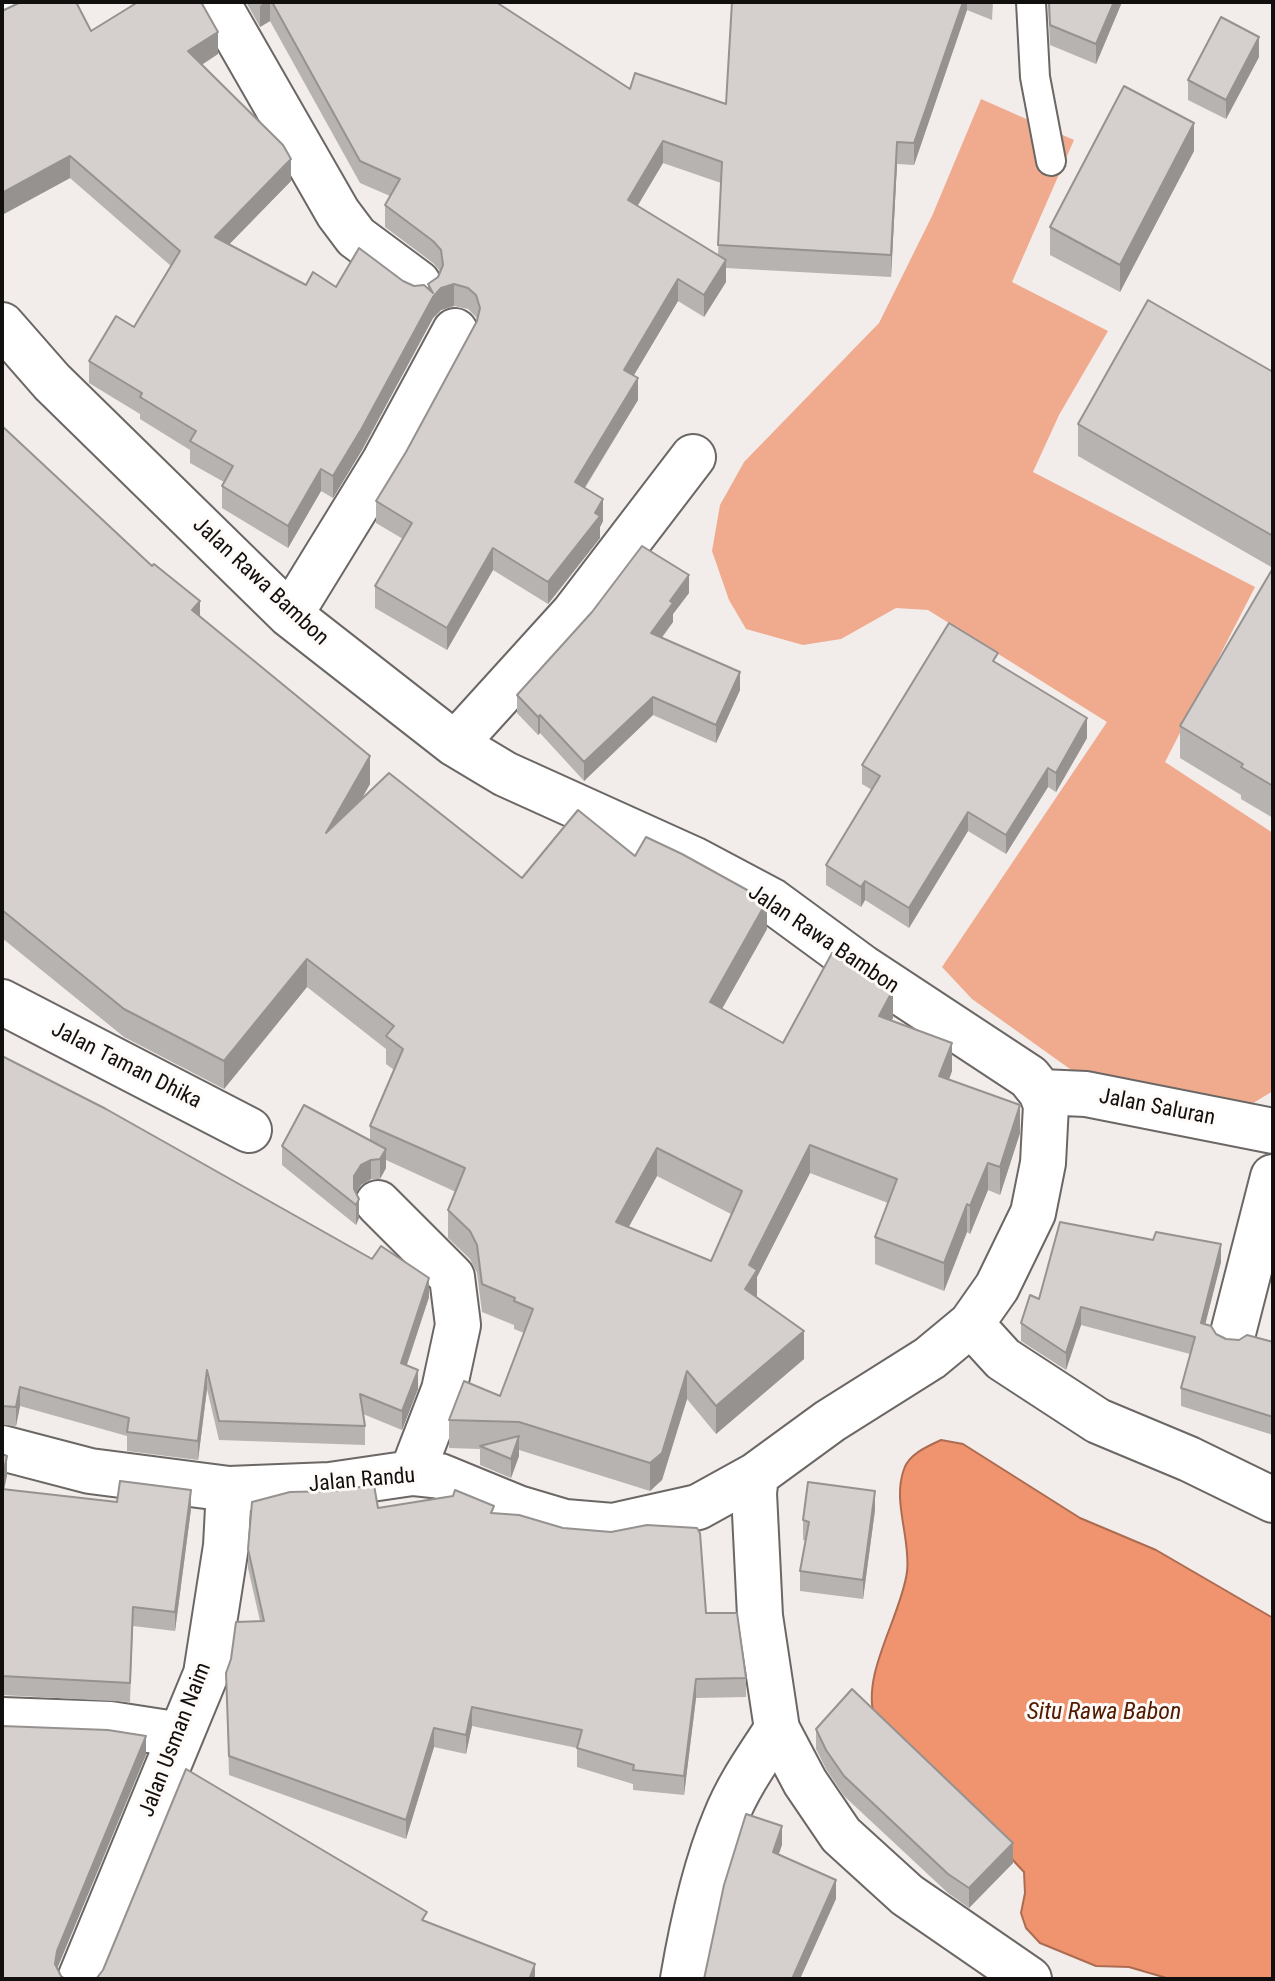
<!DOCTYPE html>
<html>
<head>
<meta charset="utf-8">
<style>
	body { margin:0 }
	#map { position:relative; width:1275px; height:1981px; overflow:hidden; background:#f2ecea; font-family:"Roboto Condensed",sans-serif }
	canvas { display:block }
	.frame { position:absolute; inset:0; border:4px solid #11100f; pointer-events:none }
</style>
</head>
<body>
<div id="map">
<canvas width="1275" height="1981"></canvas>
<div class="frame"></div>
</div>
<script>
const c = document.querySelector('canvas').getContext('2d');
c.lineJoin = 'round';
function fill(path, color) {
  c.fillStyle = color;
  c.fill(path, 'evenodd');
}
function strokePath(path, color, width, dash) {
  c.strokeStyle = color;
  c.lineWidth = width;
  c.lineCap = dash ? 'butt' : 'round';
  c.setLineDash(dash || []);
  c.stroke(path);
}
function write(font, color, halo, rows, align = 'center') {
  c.font = font + ' "Roboto Condensed",sans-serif';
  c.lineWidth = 6;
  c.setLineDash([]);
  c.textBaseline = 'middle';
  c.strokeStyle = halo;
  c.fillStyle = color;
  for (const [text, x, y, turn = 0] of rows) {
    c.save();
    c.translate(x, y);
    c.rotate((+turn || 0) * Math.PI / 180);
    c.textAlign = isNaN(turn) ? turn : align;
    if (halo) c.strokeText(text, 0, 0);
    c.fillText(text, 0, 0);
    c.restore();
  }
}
const green = new Path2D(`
	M981 99 1074 140 1012 282 1108 331 1059 415 1033 472 1255 587 1165 762 1273 833V1091L1245 1108 1119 1088 1070 1069 972 999 942 967 1107 722 928 610 896 608 841 639 803 645 746 629 729 600 712 551 720 505 744 462 879 323 932 216Z`);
const water = new Path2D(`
	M941 1440 963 1444 1080 1518 1156 1550 1273 1618V1979H1170L1129 1967 1096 1966 1040 1943 1026 1928 1021 1913 1025 1893 1024 1872 946 1788 875 1719C860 1675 901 1617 907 1572 911 1538 892 1502 904 1469 909 1454 928 1446 941 1440Z`);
const lane = new Path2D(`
	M1031 2 1035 77 1051 161`);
const street = new Path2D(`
	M217 2 338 213 356 237 418 283
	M2 6 9 2
	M2 325 52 382 290 615 455 744 505 774 693 859 772 901 862 967 1029 1077 1041 1092 1046 1105 1043 1163 1033 1213 997 1287 971 1324 930 1358 830 1421 756 1475 754 1493 760 1616 777 1729 805 1782 841 1835 907 1895 1029 1979
	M290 615 384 462 455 331
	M455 744 573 614 693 457
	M2 1002 249 1130
	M1041 1092 1086 1094 1273 1131
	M378 1203 452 1277 458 1325 444 1390 412 1473
	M971 1324 1003 1359 1098 1421 1189 1459 1273 1500
	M1233 1333 1273 1177
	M2 1448 90 1471 229 1489 330 1485 412 1473 440 1476 518 1508 565 1522 613 1526 698 1507 756 1475
	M2 1720 110 1724 181 1735
	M80 1979 206 1674 226 1546 229 1489
	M683 1979C692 1926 704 1869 725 1819 738 1786 758 1758 777 1729`);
const wall = new Path2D(`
	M246 2H496L630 89 726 104 732 2H993L992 20 967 10 914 165 897 164 891 277 726 268V282L704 317 678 301 633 376 638 400 585 488 603 521 600 527V538L548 604 493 570 447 650 375 608V586L403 539 376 523V501L406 452 477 321 476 317 468 309 454 306 441 310 433 318 362 450 333 498 321 491 288 548 222 508V486L224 482 190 463V450L140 419V414L89 383V361L134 327 171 266 70 178 2 215 91 31 218 54 202 65 291 181 229 244 306 285 336 287 403 281 414 286 428 288V284L438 277 440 271 433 263 385 227V205L390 196 360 183 270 21 260 27ZM663 163 721 183 718 255 637 206Z
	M1048 2H1122L1096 64 1050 45Z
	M1259 57 1226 119 1188 100V80Z
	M1194 151 1120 292 1050 255V227Z
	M1273 372V568L1078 456V424Z
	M2 426 200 616 370 784 361 800 522 878 635 856 767 929 722 1009 783 1043 893 1018 892 1020 952 1071 949 1080 1020 1133 1000 1195 988 1190 970 1234 967 1232 944 1291 875 1264V1237L888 1203 810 1173 757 1277V1298L804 1359 716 1434 687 1399 662 1480 650 1491 519 1450V1456L511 1478 480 1465V1449L449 1448V1420L500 1396 524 1333 514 1329V1325L482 1312 477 1273 470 1259 448 1238V1210L456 1192 386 1160V1168L380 1179H371L361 1185 356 1193 359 1218 356 1225 282 1165V1146L370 1141V1126L394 1070 386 1064V1049L307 987 224 1089 124 1037 2 938ZM657 1176 731 1214 711 1261 628 1227Z
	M1273 568V818L1241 799V795L1180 758V726Z
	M689 593 673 614V622L662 638 740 690 716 743 653 715 584 781 540 733 538 735 517 713V695Z
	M998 663 1087 738 1056 792 1048 787 1006 854 968 831 909 928 865 900 861 907 826 885V865L872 790 862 784V765Z
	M2 1056 429 1297 407 1365 418 1389 402 1430 363 1414 365 1426V1445L219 1440 207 1389 198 1460 127 1451V1436L20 1406 16 1426 2 1425Z
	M1221 1262 1205 1324 1216 1334 1226 1339 1273 1342V1435L1181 1406V1388L1190 1354 1081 1325 1066 1370 1021 1341V1323L1039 1299Z
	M2 1454 7 1475 4 1490 191 1509 175 1631 133 1626 130 1702 2 1695Z
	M378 1508 494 1513 706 1613 746 1678V1697L696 1698 684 1795 633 1790V1784L577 1767V1748L472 1726 466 1754 434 1747 406 1839 229 1775 226 1673 231 1659 260 1621 248 1568V1549Z
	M875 1510 863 1599 800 1591V1571L806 1541 803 1540V1520Z
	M816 1729 1013 1863 969 1908 948 1893 844 1796 826 1769 816 1749Z`);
const shadedWall = new Path2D(`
	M266 2H270V21L260 27V6Z
	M963 2H967V10L914 165V143Z
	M1114 2H1122L1096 64V44Z
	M218 32V54L188 73V51Z
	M1259 37V57L1226 119V100Z
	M1194 123V151L1120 292V265Z
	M663 141V163L628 222V200Z
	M897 142V164L891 277V255Z
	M70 156V178L2 215V193Z
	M291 159V181L215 259V237Z
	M726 260V282L704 317V295Z
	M678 279V301L624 392V370Z
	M454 284V306L441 310 433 318 362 450 333 498V476L433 297 441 288Z
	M638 378V400L575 503V482Z
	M321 469V491L288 548V526Z
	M603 499V521L600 527V538L548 604V582Z
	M493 548V570L447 650V628Z
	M689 575V593L673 614V622L651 651V633L670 601Z
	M200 601V629L192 610Z
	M740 672V690L716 743V725Z
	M653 697V715L584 781V762Z
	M540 715V733L538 735V717Z
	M1087 718V738L1056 792V773Z
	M370 756V784L326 861V833Z
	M1048 768V787L1006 854V835Z
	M968 812V831L909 928V908Z
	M865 881V900L861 907V887Z
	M767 901V929L710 1030V1002Z
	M307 959V987L224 1089V1061Z
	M893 990V1018L879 1044V1016Z
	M952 1043V1071L939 1104V1076Z
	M1020 1105V1133L1000 1195V1167Z
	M810 1145V1173L757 1277V1298L745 1289 749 1265Z
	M657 1148V1176L616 1250V1222Z
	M386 1149V1168L380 1179V1159Z
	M371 1160V1179L361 1185 354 1196V1209V1176L361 1165Z
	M988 1163V1190L970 1234V1206Z
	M359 1199V1218L356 1225V1205Z
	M967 1204V1232L944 1291V1263Z
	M1221 1244V1262L1201 1341V1323Z
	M429 1278V1297L401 1382V1363Z
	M1081 1307V1325L1066 1370V1353Z
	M804 1331V1359L716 1434V1406Z
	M207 1370V1389L198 1460V1441Z
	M418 1370V1389L402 1430V1411Z
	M687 1371V1399L662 1480 650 1491V1463Z
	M20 1387V1406L16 1426V1407Z
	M519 1436V1456L511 1478V1459Z
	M7 1456V1475L2 1500V1481Z
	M191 1490V1509L175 1631V1612Z
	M875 1491V1510L863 1599V1580Z
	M696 1679V1698L684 1795V1776Z
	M472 1707V1726L466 1754V1735Z
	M434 1728V1747L406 1839V1820Z
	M146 1736V1755L57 1969 55 1964 57 1951Z
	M782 1826V1845L773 1871V1852Z
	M1013 1843V1863L969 1908V1888Z
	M836 1880V1899L800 1979H792Z
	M535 1964V1979L530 1977Z`);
const building = new Path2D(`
	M21 2H76L91 31 138 2H201L218 32 188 51 283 145 291 159 215 237 306 285 313 272 336 287 359 248 403 281 414 286 424 285 433 293 428 284 438 277 443 265 441 250 433 241 385 205 400 179 360 161 272 2H496L630 89 635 73 726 104 732 2H963L914 143 897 142 891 255 718 245 722 162 663 141 628 200 726 260 704 295 678 279 624 370 638 378 575 482 603 499 595 513 600 516 548 582 493 548 447 628 375 586 412 523 376 501 406 452 477 321 480 308 476 295 468 288 454 284 441 288 433 297 362 428 333 476 321 469 288 526 222 486 233 466 190 441 196 431 140 397 142 393 89 361 116 316 134 327 180 251 70 156 2 193V11Z
	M1049 2H1114L1096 44 1050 25Z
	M1221 17 1259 37 1226 100 1188 80Z
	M1124 86 1194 123 1120 265 1050 227Z
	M1148 300 1273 372V536L1078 424Z
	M2 426 152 566 154 564 200 601 192 610 370 756 326 833 389 773 522 878 578 810 635 856 646 837 682 854 767 901 710 1002 783 1043 832 953 893 990 879 1016 952 1043 939 1076 1020 1105 1000 1167 988 1163 970 1206 967 1204 944 1263 875 1237 897 1179 810 1145 749 1265 757 1270 745 1289 804 1331 716 1406 687 1371 662 1453 650 1463 519 1422 449 1420 464 1381 500 1396 533 1309 514 1301 515 1298 482 1284 477 1245 470 1231 448 1210 465 1168 370 1126 403 1049 386 1036 394 1026 307 959 224 1061 124 1009 2 910ZM657 1148 742 1191 711 1261 616 1222Z
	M642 546 689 575 670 601 673 603 651 633 740 672 716 725 653 697 584 762 540 715 538 717 517 695 592 612Z
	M1273 568V786L1241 767 1243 764 1180 726Z
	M949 623 998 653 993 661 1087 718 1056 773 1048 768 1006 835 968 812 909 908 865 881 861 887 826 865 880 776 862 765Z
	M2 1056 106 1109 372 1259 381 1246 429 1278 401 1363 418 1370 402 1411 360 1394 365 1426 219 1421 207 1370 198 1441 127 1432 129 1418 20 1387 16 1407 2 1406Z
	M304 1105 386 1149 380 1159 371 1160 361 1165 354 1176V1189L359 1199 356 1205 282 1146Z
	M1060 1222 1153 1240 1156 1232 1221 1244 1201 1323 1211 1326 1216 1334 1226 1339 1239 1340 1247 1335 1273 1342V1417L1181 1388 1195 1337 1081 1307 1066 1353 1021 1323 1030 1295 1039 1299Z
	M519 1436 511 1459 480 1446Z
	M2 1454 7 1456 2 1481Z
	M120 1481 191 1490 175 1612 133 1607 130 1683 2 1676V1489L117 1502Z
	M808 1482 875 1491 863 1580 800 1571 809 1522 803 1520Z
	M374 1485 378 1508 453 1496 455 1490 494 1506 491 1513 519 1515 563 1528 611 1532 647 1525 697 1528 700 1533 706 1613H737L746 1678 696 1679 684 1776 633 1770 634 1765 577 1748 582 1730 472 1707 466 1735 434 1728 406 1820 229 1756 226 1673 231 1659 236 1622 264 1621 248 1549 252 1502 290 1492 333 1491Z
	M852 1689 1013 1843 969 1888 948 1874 844 1776 826 1750 816 1729Z
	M2 1726 108 1730 146 1736 57 1951 55 1964 61 1976 65 1979H2Z
	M186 1769 427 1912 422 1920 535 1964 530 1977 536 1979H96L103 1970Z
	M746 1814 782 1826 773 1852 836 1880 792 1979H704L724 1885Z`);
const streetNames = [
	["Jalan Rawa Bambon",260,582,43],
	["Jalan Rawa Bambon",823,940,34],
	["Jalan Taman Dhika",126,1066,27],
	["Jalan Saluran",1157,1108,11],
	["Jalan Randu",362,1481,-5],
	["Jalan Usman Naim",176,1740,-69]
];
const waterNames = [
	["Situ Rawa Babon",1104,1713]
];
fill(green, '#f0ab8f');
fill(water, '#ef946e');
strokePath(water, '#ac6c52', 2);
strokePath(lane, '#6b6765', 32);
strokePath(street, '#6b6765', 48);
strokePath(lane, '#fff', 28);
strokePath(street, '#fff', 44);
fill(wall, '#b7b3b1');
fill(shadedWall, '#959290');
fill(building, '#d5d0ce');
strokePath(building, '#959290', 2);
write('22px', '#11100f', '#fefaf8', streetNames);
write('italic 24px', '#531b00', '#fefaf8', waterNames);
</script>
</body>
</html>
